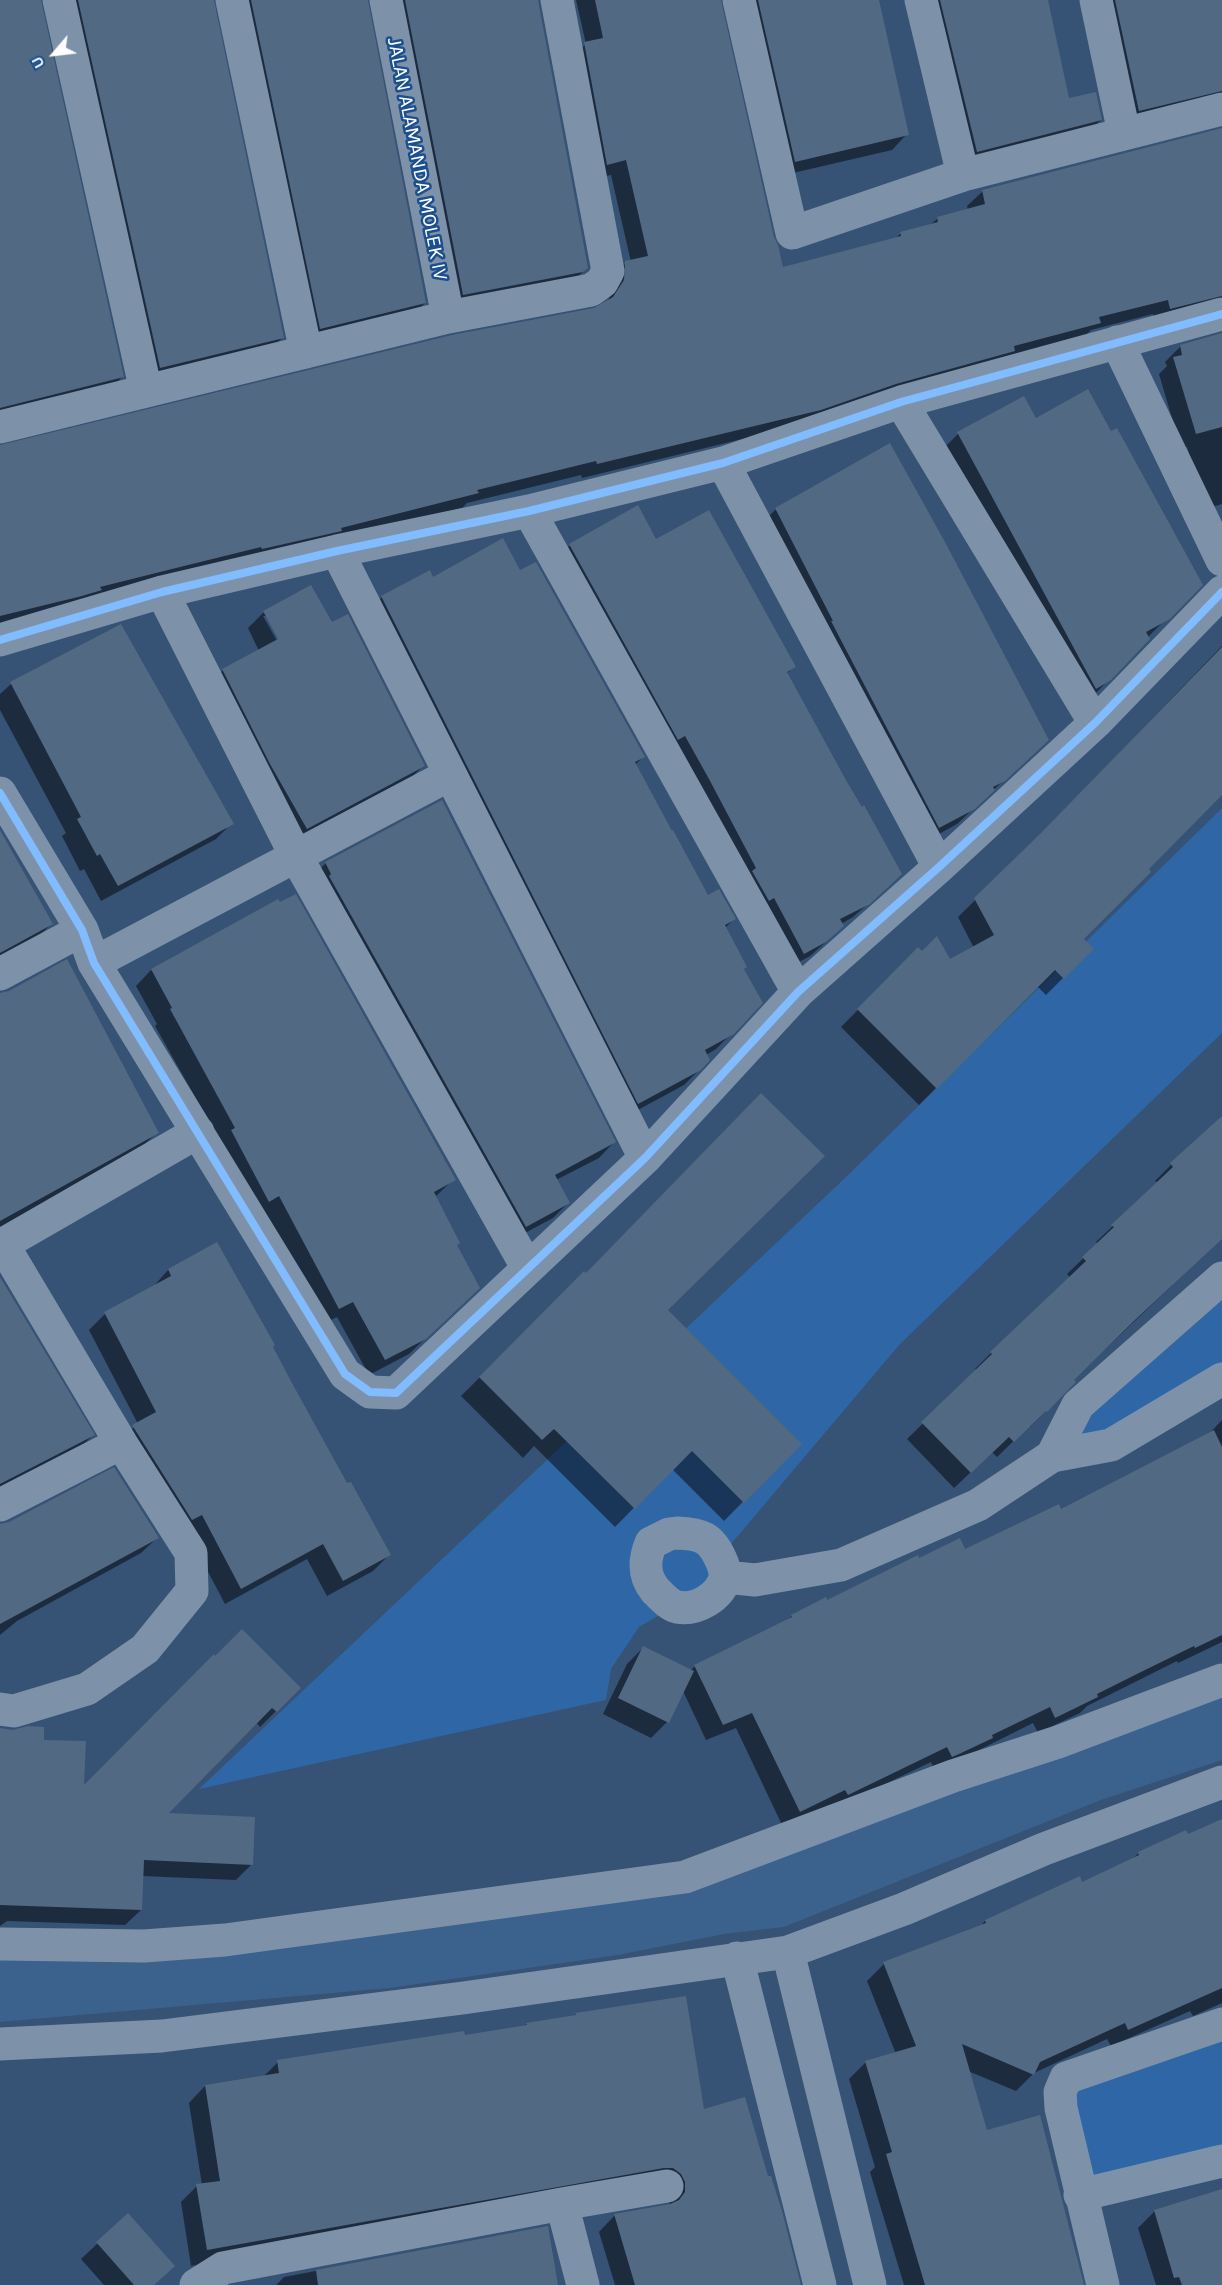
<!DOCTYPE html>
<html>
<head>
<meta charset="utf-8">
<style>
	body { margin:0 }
	#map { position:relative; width:1222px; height:2285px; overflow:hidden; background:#365274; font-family:Karla,sans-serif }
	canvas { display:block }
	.north { position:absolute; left:24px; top:24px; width:60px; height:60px; -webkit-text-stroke:4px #1b4f8f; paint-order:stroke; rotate:242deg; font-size:16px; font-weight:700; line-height:24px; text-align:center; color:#fff }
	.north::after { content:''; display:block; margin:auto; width:21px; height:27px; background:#fff; clip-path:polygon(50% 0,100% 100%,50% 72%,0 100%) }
</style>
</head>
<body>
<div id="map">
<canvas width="1222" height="2285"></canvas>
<div class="north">U</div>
</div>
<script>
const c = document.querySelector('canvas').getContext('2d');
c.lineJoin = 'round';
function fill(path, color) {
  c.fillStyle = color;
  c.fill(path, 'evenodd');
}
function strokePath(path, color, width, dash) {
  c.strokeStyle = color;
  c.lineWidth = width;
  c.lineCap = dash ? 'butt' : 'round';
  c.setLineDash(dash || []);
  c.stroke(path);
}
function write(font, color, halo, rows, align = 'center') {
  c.font = font + ' Karla,sans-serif';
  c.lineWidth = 5;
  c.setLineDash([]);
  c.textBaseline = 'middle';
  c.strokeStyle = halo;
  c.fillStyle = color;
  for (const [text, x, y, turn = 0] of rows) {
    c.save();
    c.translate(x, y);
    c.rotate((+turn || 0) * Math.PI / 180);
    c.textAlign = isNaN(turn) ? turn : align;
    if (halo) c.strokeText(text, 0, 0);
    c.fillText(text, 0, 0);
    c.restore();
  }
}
const green = new Path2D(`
	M1222 808V1033L900 1344 720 1557 725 1577 639 1627 611 1669 606 1700 199 1789 846 1177Z
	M1222 1278V1379L1052 1456Z
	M1222 2024V2161L1080 2195 1066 2078Z`);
const water = new Path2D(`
	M1222 1691V1760L1101 1800 784 1927 724 1934 618 1955 390 1988 0 2022V1957L620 1895Z`);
const shadow = new Path2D(`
	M0 0H39L122 377 107 392 0 418Z
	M54 0H212L282 338 267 353 145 383Z
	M227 0H366L425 303 409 318 305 343Z
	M381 0H536L586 269 570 284 448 309Z
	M576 0H719L772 238 782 269 895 239 901 233 929 226 938 218 968 210 967 206 983 191 1222 130V319L1155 323 1153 314 1091 330 1084 337 804 424 582 478 581 475 467 503 462 508 0 628V447L595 310 607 303 610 296 611 278 626 263 631 262 611 175 592 179 570 59 586 44Z
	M734 0H878L907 134 892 150 780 176Z
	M921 0H1045L1068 99 1101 120 1087 133 964 165Z
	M1093 0H1222V114L1124 125Z
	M1222 335V504L1204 509 1187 447 1181 449 1159 374 1167 366 1165 362 1181 346Z
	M1035 420 1111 433 1201 584 1148 637V639L1093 696 942 450 958 434Z
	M776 509 1031 755 957 824 923 843 760 525Z
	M655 541 794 667 786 674 886 888 853 917 841 924 828 940 810 956 790 967 556 560 570 545Z
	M520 572 643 757 635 765 707 897 734 919 725 928 732 1033 716 1049 706 1055 700 1069 684 1085 623 1118 366 613 382 597 433 579Z
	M311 587 331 624 423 766 407 782 290 844 207 687 223 670 259 651 248 628 264 612ZM263 616H267L282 645 280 646Z
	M120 626 232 823 216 839 101 901 84 869 80 871 62 836 66 833 0 710V694L11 684Z
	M1222 646V778L1082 939 1092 949 1046 995 1037 986 919 1105 841 1027 918 949 922 953 949 961 974 948 958 917 1029 847Z
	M442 802 614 1142 599 1158 556 1180 568 1203 553 1218 510 1241 310 879 326 863Z
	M0 849 51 924 35 940 0 959Z
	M151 970 454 1179 435 1197 456 1246 462 1303 409 1354 369 1375 337 1317 323 1324 155 1026 157 1024 136 986Z
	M0 994 157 1132 141 1148 0 1227Z
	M1222 1117V1230L1183 1275 1072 1381 1074 1382 1030 1427 1029 1426 997 1457 992 1452 954 1488 907 1439 977 1371 975 1369 991 1353 1071 1278 1067 1274 1098 1244 1096 1242 1158 1183 1155 1181 1171 1165Z
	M216 1244 347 1485 389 1555 373 1571 327 1596 307 1559 225 1604 186 1530 117 1442 138 1424 89 1330 105 1314 153 1287 168 1270Z
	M584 1273 666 1310 800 1444 724 1521 672 1469 615 1527 534 1446 523 1458 461 1396Z
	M0 1310 93 1435 77 1451 0 1490Z
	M1222 1420V1642L1178 1663 1177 1661 1087 1706 1080 1713 1038 1733 1033 1723 935 1772 931 1762 831 1810 829 1805 783 1827 736 1728 706 1740 683 1691 667 1722 651 1738 603 1714 627 1664 643 1648 690 1671 695 1666 786 1621 792 1616 919 1560 965 1551 1060 1511 1207 1436Z
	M0 1525 157 1538 141 1553 17 1621 0 1635Z
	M299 1688 260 1727 256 1722 165 1814 252 1864 236 1880 142 1876 141 1910 125 1925 7 1921 0 1926V1730L42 1741 82 1789Z
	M1222 1820V2003L1193 2016 1190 2011 1111 2046 1107 2039 1034 2073 1016 2091 968 2071 986 2132 1039 2117 1082 2285H904L870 2172 875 2167 849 2079 866 2062 896 2054 867 1981 884 1964 980 1927 985 1921 1081 1884 1130 1861 1139 1853 1187 1836Z
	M576 2014 703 2111 799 2285H615L599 2232 615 2215 669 2206 670 2201H541L191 2266 181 2202 197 2186 202 2185 189 2103 205 2086 263 2077 278 2062 464 2037 524 2027 527 2024 573 2017Z
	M1222 2190V2285H1156L1138 2228 1155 2211Z
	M128 2215 153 2285H104L81 2259Z
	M547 2227 556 2285H276L284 2277Z`);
const building = new Path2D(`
	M0 0H41L124 377 0 408Z
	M78 0H214L284 338 160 368Z
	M251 0H368L426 303 320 329Z
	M405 0H538L588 268 583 272 463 295Z
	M595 0H721L774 237 778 245 783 267 901 236 900 232 938 222 937 217 985 204 982 190 1222 128V296L1170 309 1168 300 1099 317 1101 323 1014 346 1015 351 896 384 821 410 597 464 596 461 477 490 479 493 341 528 342 531 262 549 261 547 176 568 100 587 102 590 82 596 0 616V445L452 335 594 308 613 297 624 280 625 261 648 256 626 160 607 165 584 42 603 38Z
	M758 0H879L909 135 795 162Z
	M940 0H1048L1069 98 1096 92 1102 120 977 152Z
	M1115 0H1222V91L1139 111Z
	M1222 333V427L1196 434 1173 357 1182 355 1180 345Z
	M1088 389 1111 431 1117 428 1203 585 1170 619 1146 632 1150 639 1111 680 1096 689 957 432 1024 396 1036 418Z
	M890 443 945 542 1049 740 1005 781 993 787 995 790 975 809 939 828 831 621H833L775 508Z
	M638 505 656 539 709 510 796 667 787 672 847 782 862 807 864 805 902 874 870 904 840 919 844 926 826 942 804 954 774 898 769 901 752 871 756 868 709 779 685 736 678 740 569 544Z
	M503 538 520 570 536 562 645 757 635 762 672 831 673 830 708 895 719 889 736 919 725 925 747 967 744 969 763 1003 734 1034 705 1050 710 1060 701 1070 638 1104 381 596 430 570 433 577Z
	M311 585 332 622 348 614 425 766 307 829 270 764 222 669 278 639 263 611Z
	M121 624 234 824 118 886 100 854 97 856 77 819 81 817 10 682Z
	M1222 647V795L1149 869 1151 872 1084 939 1094 949 1064 979 1055 970 937 1089 857 1009 918 947 922 951 937 936 950 959 994 935 974 898 1040 834Z
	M442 800 616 1142 555 1175 570 1203 526 1227 329 876 331 874 325 862Z
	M0 830 53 924 0 953Z
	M296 894 456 1180 434 1192 460 1243 457 1245 480 1288 426 1339 385 1360 353 1302 339 1309 279 1196 269 1202 231 1130 235 1128 170 1009 172 1008 151 969 278 899 280 902Z
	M67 959 159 1133 0 1221V993L9 991Z
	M761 1093 825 1156 668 1310 802 1444 744 1503 692 1451 635 1509 554 1429 542 1440 479 1377 584 1271 586 1273Z
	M1222 1116V1239L1136 1319 1074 1380 1076 1382 1047 1412 1046 1411 1014 1442 1009 1437 971 1473 921 1422 992 1354 990 1352 1086 1261 1082 1257 1114 1227 1111 1225 1173 1167 1170 1163Z
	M217 1242 275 1345 273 1347 292 1383 347 1483 351 1482 391 1555 343 1581 323 1544 241 1589 202 1515 192 1520 132 1425 156 1412 104 1312 171 1276 168 1269Z
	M0 1277 95 1435 0 1484Z
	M1214 1430 1222 1447V1635L1195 1648 1194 1646 1143 1671 1097 1694 1098 1697 1055 1718 1050 1707 992 1735 993 1738 959 1754 952 1757 947 1747 848 1795 845 1790 800 1812 752 1713 723 1725 694 1665 792 1617 791 1615 826 1597 827 1600 918 1555 919 1558 960 1538 965 1549 1059 1504 1061 1509Z
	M114 1467 159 1538 0 1624V1524L9 1522Z
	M242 1629 301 1688 277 1712 272 1708 169 1813 255 1817 253 1865 144 1860 142 1910 0 1905V1728L12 1730 28 1726 44 1727V1740L86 1741 84 1785 214 1654 215 1656Z
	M643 1646 694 1671 669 1723 618 1698Z
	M1222 1819V1988L1128 2030 1125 2023 1040 2062 1034 2075 962 2044 987 2130 1040 2115 1084 2285H925L886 2154 892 2152 865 2061 916 2046 883 1962 986 1923 985 1920 1080 1876 1082 1882 1139 1855 1138 1852 1186 1830 1188 1834Z
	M686 1996 704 2109 745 2097 768 2176H771L782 2211 801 2285H635L614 2214 670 2204 679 2200 685 2192V2182L681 2174 673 2168H664L207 2250 196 2184 220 2181 205 2085 279 2073 277 2060 464 2031 465 2035 527 2025 526 2023 576 2015 575 2013Z
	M1222 2189V2285H1182L1179 2277 1174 2278 1154 2210Z
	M128 2213 175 2266 154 2285H134L96 2242Z
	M548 2226 558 2285H318L316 2270Z`);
const minor = new Path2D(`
	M59 0 146 391
	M232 0 306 352
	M386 0 448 317
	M739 0 792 233 963 175 1222 109
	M921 0 963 175
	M1096 0 1124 133
	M1117 342 1222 560
	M901 402 1095 723
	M0 427 448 317 591 290 602 282 608 271 557 0
	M723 463 939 867
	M529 511 798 992
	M337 551 645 1158
	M162 592 297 858 527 1267
	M0 640 162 592 337 551 529 511 723 463 901 402 1222 314
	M0 793 82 930 94 963 345 1374 370 1392 396 1393 645 1158 798 992 939 867 1095 723 1222 592
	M94 963 449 775
	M0 974 82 930
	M0 1246 198 1132
	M1052 1456 1078 1405 1222 1278
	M0 1505 121 1443
	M677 1533C701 1534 711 1537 721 1560 723 1564 726 1573 725 1578 720 1597 696 1611 677 1607 669 1605 661 1596 655 1590 643 1575 644 1560 651 1543L669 1534Z
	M725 1577 755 1580 841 1565 978 1505 1052 1456 1111 1445 1222 1379
	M0 1709 14 1711 87 1689 145 1649 192 1591 191 1553 121 1443 3 1245
	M0 1944 144 1946 225 1940 685 1877 953 1776 1058 1742 1222 1680
	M788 1952 870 2285
	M737 1958 820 2285
	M0 2044 162 2036 463 1998 788 1952 904 1909 1044 1849 1222 1782
	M1080 2195 1222 2161
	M562 2204 583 2285
	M196 2285 223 2268 562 2204 667 2186
	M1103 2285 1061 2108 1060 2092 1066 2078 1222 2024`);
const cycleway = new Path2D(`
	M0 640 162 592 337 551 529 511 723 463 901 402 1222 314
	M0 793 82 930 94 963 345 1374 370 1392 396 1393 645 1158 798 992 939 867 1095 723 1222 592`);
const streetNames = [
	["JALAN ALAMANDA MOLEK IV",417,159,79]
];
fill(green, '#2f66a5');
fill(water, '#3b618d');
fill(shadow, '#0007');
fill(building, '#526984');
strokePath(minor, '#7d92a8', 33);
strokePath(cycleway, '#80bcff', 8);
write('20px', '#fff', '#1b4f8f', streetNames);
</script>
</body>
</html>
